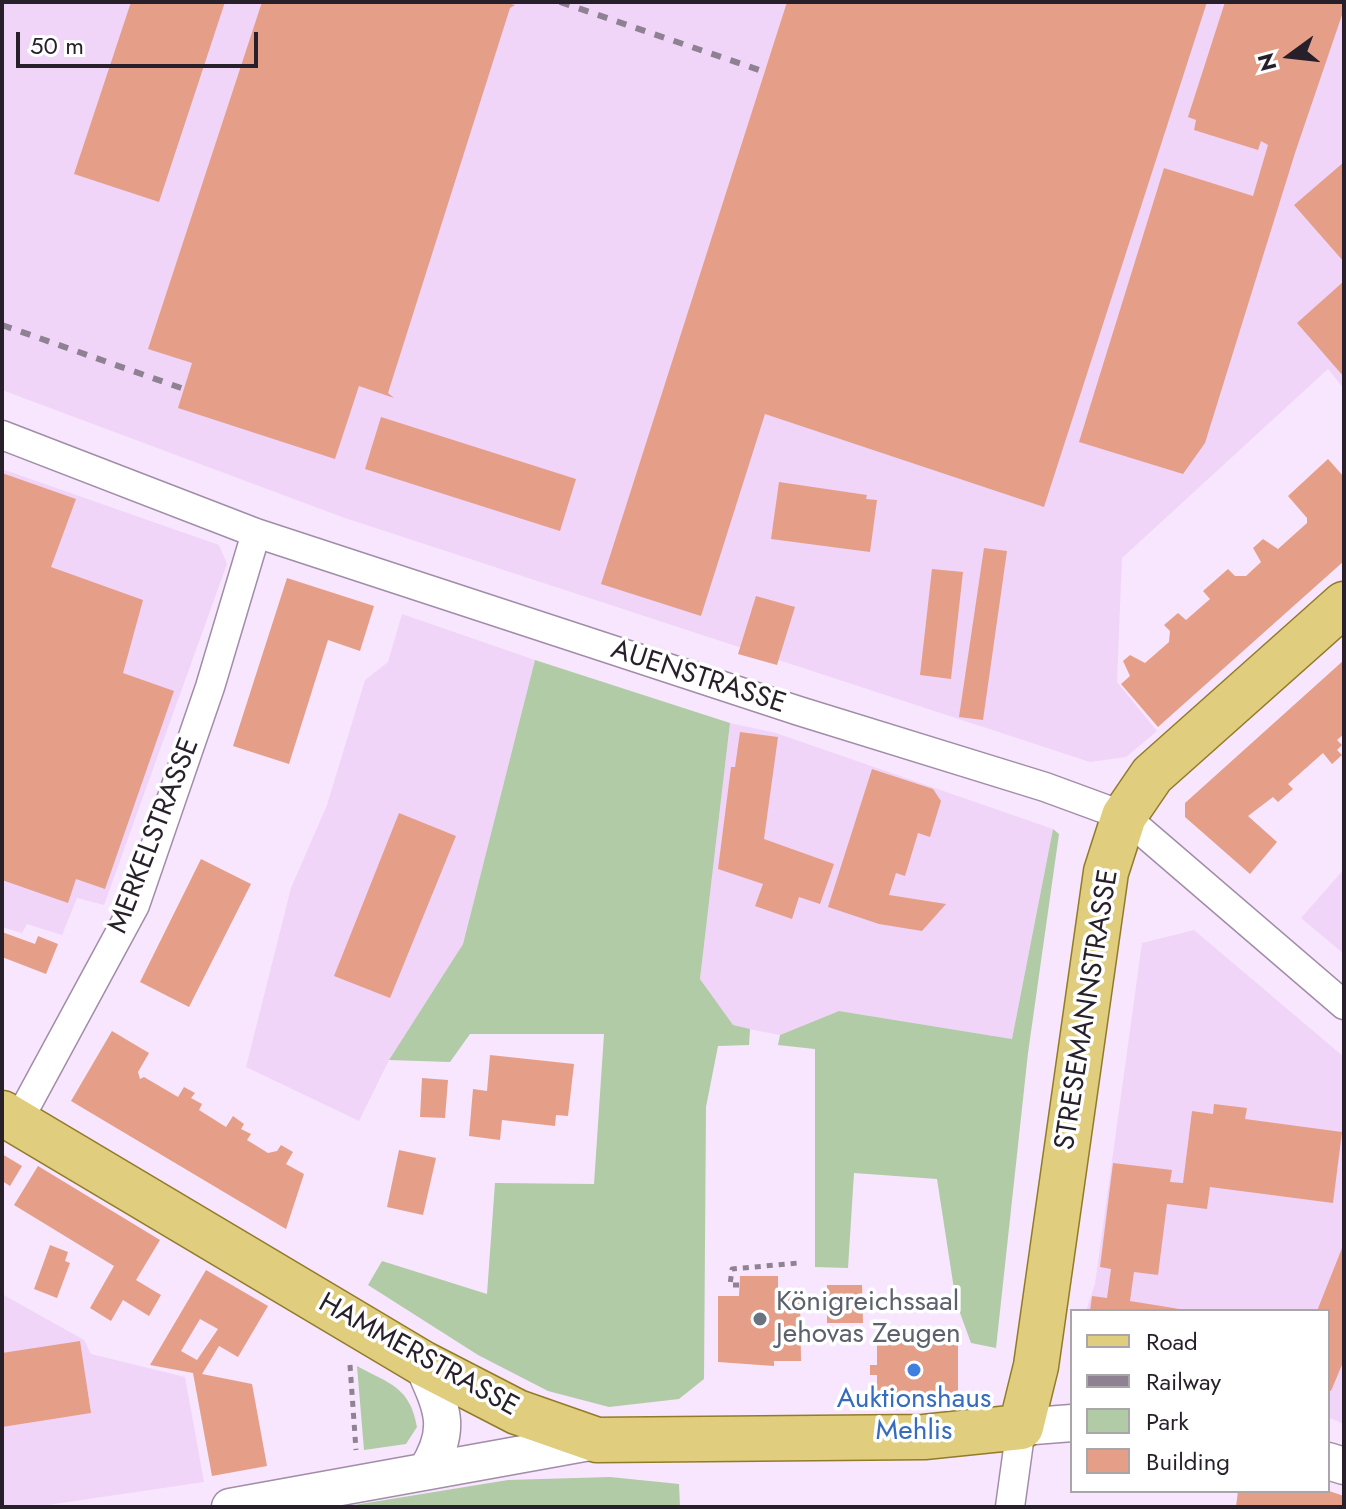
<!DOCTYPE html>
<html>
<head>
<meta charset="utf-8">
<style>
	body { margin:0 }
	#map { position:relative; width:1346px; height:1509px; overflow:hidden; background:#f7e6fd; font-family:Jost,sans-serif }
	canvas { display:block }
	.frame { position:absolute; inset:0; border:4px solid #271f29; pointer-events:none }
	.legend { position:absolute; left:1070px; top:1309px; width:260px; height:184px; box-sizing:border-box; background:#fff; border:2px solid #a9a5a9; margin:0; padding:10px 14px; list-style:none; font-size:24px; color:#271f29 }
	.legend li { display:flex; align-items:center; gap:16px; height:40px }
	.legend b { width:40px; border:2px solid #a9a5a9 }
	.north { position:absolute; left:1250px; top:16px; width:80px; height:80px; -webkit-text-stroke:6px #fff; paint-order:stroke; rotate:255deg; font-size:22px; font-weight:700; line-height:32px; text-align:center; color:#271f29 }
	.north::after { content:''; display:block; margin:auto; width:28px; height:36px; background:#271f29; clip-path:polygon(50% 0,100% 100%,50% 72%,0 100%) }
	.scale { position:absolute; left:16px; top:32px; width:242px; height:36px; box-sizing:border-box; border:4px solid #271f29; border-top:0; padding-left:10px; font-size:24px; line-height:28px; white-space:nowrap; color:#271f29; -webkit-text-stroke:6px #fff; paint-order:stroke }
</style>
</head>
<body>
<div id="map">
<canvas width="1346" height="1509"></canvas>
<div class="frame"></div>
<ul class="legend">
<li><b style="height:10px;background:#e0cd7d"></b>Road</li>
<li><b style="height:10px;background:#8e8192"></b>Railway</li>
<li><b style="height:22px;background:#b1cba7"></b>Park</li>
<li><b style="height:22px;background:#e59f88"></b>Building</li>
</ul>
<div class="north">N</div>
<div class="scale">50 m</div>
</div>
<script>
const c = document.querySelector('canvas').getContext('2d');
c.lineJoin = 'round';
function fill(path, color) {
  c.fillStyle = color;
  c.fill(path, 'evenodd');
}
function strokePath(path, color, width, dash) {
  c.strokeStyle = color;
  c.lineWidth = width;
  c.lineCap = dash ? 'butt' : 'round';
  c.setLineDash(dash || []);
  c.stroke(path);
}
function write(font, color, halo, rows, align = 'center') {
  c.font = font + ' Jost,sans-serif';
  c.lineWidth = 7;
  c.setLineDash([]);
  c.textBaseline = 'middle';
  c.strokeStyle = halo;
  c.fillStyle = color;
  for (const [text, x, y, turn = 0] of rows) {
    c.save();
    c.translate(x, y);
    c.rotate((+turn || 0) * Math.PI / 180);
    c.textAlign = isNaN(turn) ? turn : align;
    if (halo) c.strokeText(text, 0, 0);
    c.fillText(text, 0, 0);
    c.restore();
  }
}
const built = new Path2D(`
	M2 2H1344V389L1328 369 1122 558 1117 682 1157 731 1126 757 1090 762 342 517 2 390Z
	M2 469 219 545 227 564 104 905 77 898 62 935 27 924 22 933 2 927Z
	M402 614 535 660 463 944 389 1060 359 1121 246 1067 291 888 327 805 365 680 388 662Z
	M730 723 776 733 1053 829 1012 1039 839 1011 780 1035 733 1026 700 979Z
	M1344 869V954L1301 918Z
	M1194 930 1344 1057V1424L1328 1417V1311H1086L1095 1284 1142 943Z
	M2 1294 84 1340 91 1354 185 1377 204 1482 34 1507H2Z`);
const green = new Path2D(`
	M535 660 730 723 700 979 733 1025 750 1029 749 1045 718 1046 706 1107 704 1379 679 1399 609 1407 548 1391 478 1355 368 1285 382 1261 487 1294 495 1183 594 1184 604 1034H470L450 1062 389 1060 463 944Z
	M1053 829 1059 834 1028 1053 996 1348 971 1343 956 1302 937 1179 854 1173 848 1268 815 1267V1049L778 1045 780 1035 839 1011 1012 1039Z
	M357 1366C390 1384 410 1387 417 1427L406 1444 364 1450Z
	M610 1477 679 1484 680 1507H342L508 1480Z`);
const building = new Path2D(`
	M131 2H225L159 202 74 174Z
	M262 2H504L515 5 510 8 388 393 394 398 359 386 335 459 178 408 192 363 148 349Z
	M787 2H1207L1044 507 765 414 701 616 601 584Z
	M1225 2H1344V9L1295 153 1205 443 1183 474 1079 442 1164 168 1253 196 1268 145 1261 141 1258 150 1194 130 1196 120 1188 117Z
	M1344 162V262L1294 205Z
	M1344 281V377L1297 323Z
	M381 417 576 479 560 531 365 469Z
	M1328 459 1344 477V561L1158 727 1121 684 1130 676 1123 661 1130 655 1145 663 1169 642 1170 631 1164 625 1178 613 1186 620 1210 599 1203 591 1228 569 1235 576H1246L1261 562 1253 548 1263 539 1278 549 1307 523V518L1288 496Z
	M2 473 76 499 51 567 143 600 123 673 174 691 105 889 76 879 68 903 2 880Z
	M779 482 867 495 866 499 877 500 870 552 771 539Z
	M984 548 1007 551 983 720 959 717Z
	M932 569 963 572 951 679 920 675Z
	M287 578 374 606 360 651 328 640 289 764 233 746Z
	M756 596 795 607 777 665 738 654Z
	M1344 660V734L1337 740 1342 745 1337 750 1342 755 1332 764 1323 753 1288 784 1293 789 1278 802 1273 797 1248 816 1277 842 1250 874 1185 817V803Z
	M740 732 778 737 764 839 834 864 820 904 799 897 792 919 755 906 763 884 718 869 731 767H735Z
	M872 769 933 789 941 801 930 837 918 833 905 876 896 873 889 895 946 904 922 931 879 924 828 907Z
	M399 813 456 836 390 998 334 976Z
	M201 859 251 884 189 1007 140 982Z
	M2 932 35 944 38 936 58 944 46 974 2 957Z
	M112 1031 149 1053 138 1072 140 1079 144 1077 178 1097 184 1087 195 1093 191 1098 202 1104 199 1110 226 1127 233 1116 244 1124 241 1129 251 1134 247 1140 268 1153 277 1151 281 1145 293 1152 286 1164 304 1174 286 1229 71 1101Z
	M490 1055 574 1064 568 1116 556 1115 555 1126 502 1120 500 1140 469 1136 473 1089 487 1091Z
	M422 1078 448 1080 445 1118 420 1117Z
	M1214 1104 1247 1108 1245 1119 1342 1132 1333 1203 1210 1187 1207 1209 1167 1204 1158 1275 1134 1272 1130 1301 1192 1311H1090L1092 1296 1107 1298 1111 1269 1100 1267 1113 1163 1172 1170 1170 1182 1183 1183 1192 1111 1213 1114Z
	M399 1150 436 1158 423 1215 387 1207Z
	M2 1154 22 1166 10 1186 2 1181Z
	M38 1166 160 1240 136 1280 161 1295 149 1316 123 1300 111 1321 90 1308 114 1266 14 1205Z
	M1344 1243V1360L1331 1391 1328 1390V1311H1317Z
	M50 1245 68 1252 65 1261 70 1263 57 1298 34 1289Z
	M206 1270 268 1306 238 1357 219 1346 202 1374 252 1384 267 1466 212 1476 193 1373 150 1365ZM200 1319 218 1329 197 1360 181 1351Z
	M740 1276H778V1296L800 1295 801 1361H774V1366L718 1362V1296H739Z
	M827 1285H862L863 1323H827Z
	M900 1335 958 1340V1399L877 1400V1375H870V1365H877V1340L900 1341Z
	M80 1341 91 1413 2 1427V1353Z
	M1238 1491H1329L1344 1496V1507H1236Z`);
const path = new Path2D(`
	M739 1285H730L732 1269 798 1263
	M350 1365 356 1450`);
const minor = new Path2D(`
	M2 435 256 533 799 711 1045 787 1124 816 1344 1005
	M17 1123 135 905 210 687 256 533
	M1010 1507 1021 1427`);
const tertiary = new Path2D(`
	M422 1363C441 1406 454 1428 426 1471
	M1021 1427 1072 1423
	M1328 1461 1344 1466
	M230 1507 595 1441`);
const primary = new Path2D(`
	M2 1113 422 1363 517 1412 597 1440 924 1437 1021 1427 1036 1366 1106 872 1124 816 1152 775 1344 604`);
const rail = new Path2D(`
	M560 2 765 72
	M2 325 184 389`);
const markers = [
	[760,1319,8,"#6b7280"],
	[914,1370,8,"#3f7fe0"]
];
const streetNames = [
	["AUENSTRASSE",698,678,18],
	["MERKELSTRASSE",155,836,-69],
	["STRESEMANNSTRASSE",1088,1010,-81],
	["HAMMERSTRASSE",418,1356,29]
];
const worshipNames = [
	["Königreichssaal",776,1303],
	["Jehovas Zeugen",776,1335]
];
const shopNames = [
	["Auktionshaus",914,1400],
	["Mehlis",914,1432]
];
fill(built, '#f0d5f9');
fill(green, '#b1cba7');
fill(building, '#e59f88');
strokePath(minor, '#a18da8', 31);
strokePath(tertiary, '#a18da8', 39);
strokePath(primary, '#927b28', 47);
strokePath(path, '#8f8393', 5, [6, 6]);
strokePath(minor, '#fff', 28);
strokePath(tertiary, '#fff', 36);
strokePath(primary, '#e0cd7d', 44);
strokePath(rail, '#8e8192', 6, [10, 10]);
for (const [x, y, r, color] of markers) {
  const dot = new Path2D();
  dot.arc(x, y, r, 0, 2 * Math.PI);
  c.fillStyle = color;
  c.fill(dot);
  strokePath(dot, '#fff', 3);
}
write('28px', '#271f29', '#fff', streetNames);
write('28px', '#5b616d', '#fff', worshipNames, 'left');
write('28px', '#366cbe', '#fff', shopNames);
</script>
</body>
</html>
